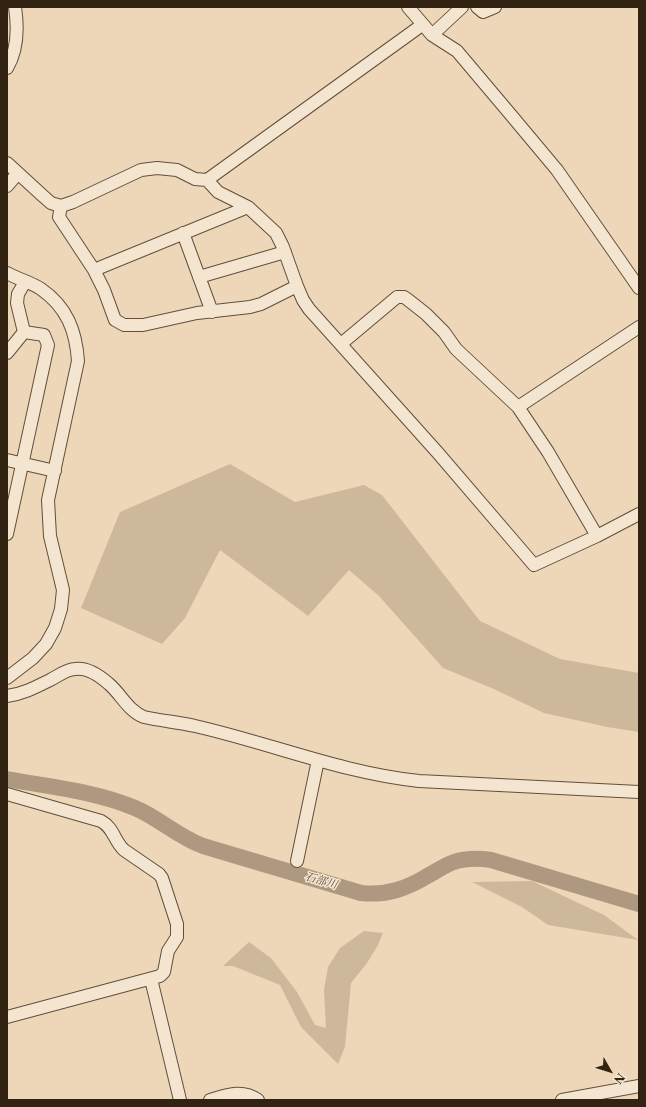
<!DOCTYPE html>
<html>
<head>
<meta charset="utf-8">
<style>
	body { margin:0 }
	#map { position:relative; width:646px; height:1107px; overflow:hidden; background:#eed7b8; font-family:"Libre Caslon Text",serif }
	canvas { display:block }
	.frame { position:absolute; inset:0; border:8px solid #322212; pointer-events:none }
	.north { position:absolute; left:590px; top:1051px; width:40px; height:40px; -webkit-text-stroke:3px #f4e5d1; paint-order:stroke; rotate:129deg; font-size:11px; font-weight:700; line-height:16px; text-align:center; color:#322212 }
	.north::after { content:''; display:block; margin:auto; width:14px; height:18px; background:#322212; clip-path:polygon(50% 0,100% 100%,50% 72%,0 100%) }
</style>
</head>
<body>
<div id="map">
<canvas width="646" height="1107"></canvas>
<div class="frame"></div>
<div class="north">N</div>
</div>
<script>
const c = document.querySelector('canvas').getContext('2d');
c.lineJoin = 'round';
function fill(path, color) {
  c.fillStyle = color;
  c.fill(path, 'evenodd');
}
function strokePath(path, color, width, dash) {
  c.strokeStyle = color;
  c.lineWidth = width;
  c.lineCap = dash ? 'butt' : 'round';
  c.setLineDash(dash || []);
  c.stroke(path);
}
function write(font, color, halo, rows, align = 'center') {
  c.font = font + ' "Libre Caslon Text","Noto Serif JP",serif';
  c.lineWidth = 3;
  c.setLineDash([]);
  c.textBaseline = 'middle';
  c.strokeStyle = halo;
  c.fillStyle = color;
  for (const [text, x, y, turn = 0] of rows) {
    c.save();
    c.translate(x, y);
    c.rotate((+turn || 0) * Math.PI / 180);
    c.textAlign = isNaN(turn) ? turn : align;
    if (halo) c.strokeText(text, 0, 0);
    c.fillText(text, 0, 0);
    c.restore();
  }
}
const green = new Path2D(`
	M230 464 295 502 364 485 382 495 480 621 560 659 639 673V732L607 727 544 713 494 689 443 668 379 596 349 570 308 616 220 550 185 618 162 644 81 608 120 512Z
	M532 881 604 915 638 940 548 925 522 907 472 882Z
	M364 931 383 933 378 945 367 963 351 983 345 1047 338 1064 301 1027 280 985 233 966H223L249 942 271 958 297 992 315 1025 326 1028 324 990 328 967 340 948Z`);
const river = new Path2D(`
	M7 779C49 787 94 791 135 808 159 818 178 837 203 846L361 893C387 896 408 888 429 875 437 871 445 865 454 862 466 858 478 858 491 860L639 904`);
const minor = new Path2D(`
	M408 7 432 35 457 51 511 115 557 170 639 288
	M477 7 483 12 495 7
	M432 35 462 7
	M7 68C18 50 18 27 15 7
	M7 163 43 196 51 203 61 206 73 202 141 170 157 168 177 170 195 179 207 180 422 25
	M207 180 218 192 248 207 276 233 283 247 297 286 303 300 309 309 438 453 534 565 597 536 639 514
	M7 186 18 173
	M61 206 59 217 94 270 104 290 115 320 124 325H143L197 313 250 307 261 304 297 286
	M183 233 212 312
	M94 270 248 207
	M7 273C17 279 31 282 41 289 67 307 76 331 78 361L48 500 50 536 63 590 61 609 55 628 46 644 33 658 7 678
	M199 277 285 252
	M24 332 17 303 18 294 25 282
	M341 344 397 297H404L407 299 426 314 444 332 456 349 518 407 548 452 597 536
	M7 353 24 332
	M518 407 639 327
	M7 460 55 471
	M7 534 48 345 44 335 24 332
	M7 696C23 694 36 687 50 680 58 676 67 669 75 669 88 667 100 676 109 684 121 694 128 711 144 717 161 721 178 722 195 726 270 743 342 773 419 781L639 792
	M7 794 101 821C114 828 114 841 124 850L159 874 162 878 177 924V937L168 951 164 972 160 976 7 1017
	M297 861 318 760
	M151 979 180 1100
	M210 1100C227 1095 242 1089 258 1100
	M562 1100 639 1086`);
const waterNames = [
	["石部川",321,881,16]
];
fill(green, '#ceb89c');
strokePath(river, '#ae9980', 16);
strokePath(minor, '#614f3c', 14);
strokePath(minor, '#f4e5d1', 12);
write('italic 11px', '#5d4c38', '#f4e5d1', waterNames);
</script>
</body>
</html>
